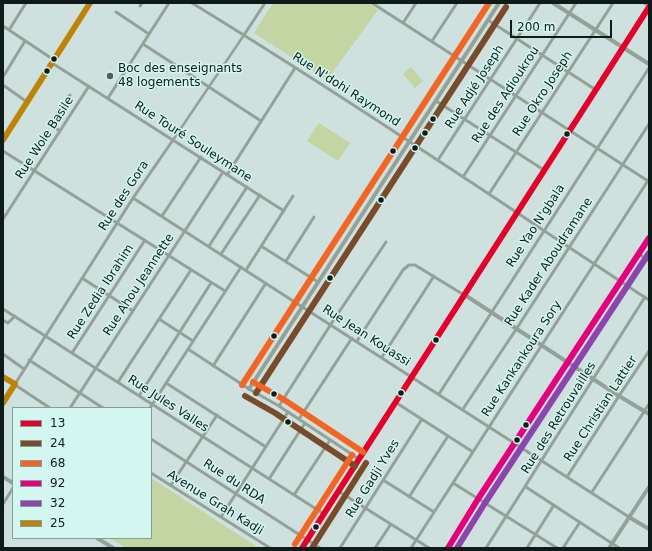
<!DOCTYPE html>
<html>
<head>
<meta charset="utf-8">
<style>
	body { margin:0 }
	#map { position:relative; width:652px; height:551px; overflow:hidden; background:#cee1de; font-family:"DejaVu Sans",sans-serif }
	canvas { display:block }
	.frame { position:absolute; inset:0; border:4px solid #0e1b19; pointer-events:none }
	.legend { position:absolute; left:12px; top:407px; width:140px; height:132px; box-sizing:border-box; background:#d3f6f1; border:1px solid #849e9b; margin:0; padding:5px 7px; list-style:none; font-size:12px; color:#0e1b19 }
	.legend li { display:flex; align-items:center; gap:8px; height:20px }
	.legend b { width:20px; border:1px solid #849e9b }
	.scale { position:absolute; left:510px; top:20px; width:102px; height:18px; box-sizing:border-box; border:2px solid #0e1b19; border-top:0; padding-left:5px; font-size:12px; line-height:14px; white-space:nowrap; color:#0e1b19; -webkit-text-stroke:3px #d3f6f1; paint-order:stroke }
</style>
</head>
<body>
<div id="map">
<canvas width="652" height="551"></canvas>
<div class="frame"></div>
<ul class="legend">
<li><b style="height:5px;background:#e4002b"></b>13</li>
<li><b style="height:5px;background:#7a4b2a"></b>24</li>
<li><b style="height:5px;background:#f26522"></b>68</li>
<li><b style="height:5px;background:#e5007d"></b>92</li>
<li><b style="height:5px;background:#8e44ad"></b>32</li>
<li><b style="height:5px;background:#bd8306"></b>25</li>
</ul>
<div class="scale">200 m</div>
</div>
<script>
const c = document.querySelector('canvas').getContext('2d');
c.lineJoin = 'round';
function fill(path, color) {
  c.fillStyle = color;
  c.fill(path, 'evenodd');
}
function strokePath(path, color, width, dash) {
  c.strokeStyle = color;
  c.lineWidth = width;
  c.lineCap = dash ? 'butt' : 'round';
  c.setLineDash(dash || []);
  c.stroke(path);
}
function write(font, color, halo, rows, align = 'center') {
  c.font = font + ' "DejaVu Sans",sans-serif';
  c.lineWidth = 3;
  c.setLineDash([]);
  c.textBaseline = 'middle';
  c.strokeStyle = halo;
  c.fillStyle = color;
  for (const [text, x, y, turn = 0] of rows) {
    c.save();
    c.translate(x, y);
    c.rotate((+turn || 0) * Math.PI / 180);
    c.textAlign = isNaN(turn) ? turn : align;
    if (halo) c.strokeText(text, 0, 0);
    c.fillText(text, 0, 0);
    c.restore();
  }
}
const green = new Path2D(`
	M273 3H368L378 10 327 80 254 33Z
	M411 67 423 81 415 88 403 74Z
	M319 123 350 143 338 161 307 141Z
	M151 478 259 548H126L110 538H151Z`);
const pedestrian = new Path2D(`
	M173 140 244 35`);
const minor = new Path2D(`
	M192 3C347 98 497 200 649 300
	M372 3 648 181
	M644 3 649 6
	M140 6 142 3
	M116 12 149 34
	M488 20 596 90
	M403 23 416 3
	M3 26 54 60
	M9 30 26 3
	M244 35 265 3
	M432 41 457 3
	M143 44 261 121
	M52 63 284 211
	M3 77 25 41
	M3 85 27 102
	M108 98 169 3
	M436 101 544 170
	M60 131 50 124 70 95
	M3 151 225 291
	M438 160 540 3
	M227 175 295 68
	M463 177 576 3
	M489 194 613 3
	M133 198 629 517
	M162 216 201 157
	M3 219 89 86
	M209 246 247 187
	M261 246 318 282
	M221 254 260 195
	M639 254 649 261
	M286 261 314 217
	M246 270 293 196
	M82 278 133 311
	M3 309 324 514
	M159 319 193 341
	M3 320 8 323 15 316
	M357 341 403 270 409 265H415L464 295
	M188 349 249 389 279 406 359 459
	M72 353 145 240
	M3 354 24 369
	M382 357 434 276
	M29 360 103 408
	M213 366 266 283
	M3 377 50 408
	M118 382 191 270
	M166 383 266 447
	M439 394 649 68
	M139 396 211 283
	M395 402 473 452
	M3 403 133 198 173 140
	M279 406 331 324 386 242
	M70 408 223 172
	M150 408 241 267
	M463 409 517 328 649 124
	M299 419 352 338
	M151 439 320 548
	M151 473 270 548
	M567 477 619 396 649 351
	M269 479 305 423
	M383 480 434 512
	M453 483 557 548
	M171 485 217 415
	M526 487 619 548
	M338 491 429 548
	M592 492 649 404
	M294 495 330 440
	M409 497 448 436
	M3 504 13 488
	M221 517 288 412
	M340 548 422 419
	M375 548 391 524
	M411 548 649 179
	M486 548 645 297
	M527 548 554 505
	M563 548 580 522`);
const tertiary = new Path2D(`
	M553 3 649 64
	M3 140 90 3
	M465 295 619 396 649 414
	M249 389 499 3
	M3 477 13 483
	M629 517 649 529
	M97 538 113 548
	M302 548 649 7
	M448 548 478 499 649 238
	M609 548 649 487`);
const bus1 = new Path2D(`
	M302 548 649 7`);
const bus2 = new Path2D(`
	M256 393 506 7
	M245 396 275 413 355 466
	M312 548 366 463`);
const bus3 = new Path2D(`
	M253 382 283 399 363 452
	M242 385 489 3
	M295 544 352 455`);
const bus4 = new Path2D(`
	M448 548 478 499 649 238`);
const bus5 = new Path2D(`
	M457 548 485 503 649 253`);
const bus6 = new Path2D(`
	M3 140 90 3
	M3 377 15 384 3 403`);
const markers = [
	[54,59,3.5,"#0e1b19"],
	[47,71,3.5,"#0e1b19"],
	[110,76,4,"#51605e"],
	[433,119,3.5,"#0e1b19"],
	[425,133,3.5,"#0e1b19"],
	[567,134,3.5,"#0e1b19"],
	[415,148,3.5,"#0e1b19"],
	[393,151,3.5,"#0e1b19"],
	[381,200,3.5,"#0e1b19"],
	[330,278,3.5,"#0e1b19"],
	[274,336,3.5,"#0e1b19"],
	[436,340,3.5,"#0e1b19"],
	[401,393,3.5,"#0e1b19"],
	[274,394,3.5,"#0e1b19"],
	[288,422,3.5,"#0e1b19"],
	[526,425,3.5,"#0e1b19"],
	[517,440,3.5,"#0e1b19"],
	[316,527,3.5,"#0e1b19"]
];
const poiNames = [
	["Boc des enseignants",118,69],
	["48 logements",118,83]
];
const streetNames = [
	["Rue Adjé Joseph",475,87,-57],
	["Rue N'dohi Raymond",346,90,33],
	["Rue Okro Joseph",543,94,-57],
	["Rue des Adioukrou",506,95,-57],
	["Rue Wole Basile",45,138,-57],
	["Rue Touré Souleymane",193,142,33],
	["Rue des Gora",124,196,-57],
	["Rue Yao N'gbala",536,226,-57],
	["Rue Kader Aboudramane",549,262,-57],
	["Rue Ahou Jeannette",139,285,-57],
	["Rue Zedia Ibrahim",101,292,-57],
	["Rue Jean Kouassi",366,336,33],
	["Rue Kankankoura Sory",522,359,-57],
	["Rue Jules Valles",168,404,33],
	["Rue Christian Lattier",601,409,-57],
	["Rue des Retrouvailles",559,418,-58],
	["Rue Gadji Yves",373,479,-58],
	["Rue du RDA",234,482,33],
	["Avenue Grah Kadji",215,503,32]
];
fill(green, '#c2d5a2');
strokePath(pedestrian, '#93a198', 2.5);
strokePath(minor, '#93a198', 3);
strokePath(tertiary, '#93a198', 4);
strokePath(bus1, '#e4002b', 6);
strokePath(bus2, '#7a4b2a', 6);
strokePath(bus3, '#f26522', 6);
strokePath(bus4, '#e5007d', 6);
strokePath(bus5, '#8e44ad', 6);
strokePath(bus6, '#bd8306', 6);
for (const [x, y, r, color] of markers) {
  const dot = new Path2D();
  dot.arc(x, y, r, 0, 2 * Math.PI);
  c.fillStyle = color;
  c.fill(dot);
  strokePath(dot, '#d3f6f1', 1.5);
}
write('12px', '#0e1b19', '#d3f6f1', poiNames, 'left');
write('12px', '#0e1b19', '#d3f6f1', streetNames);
</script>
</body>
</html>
